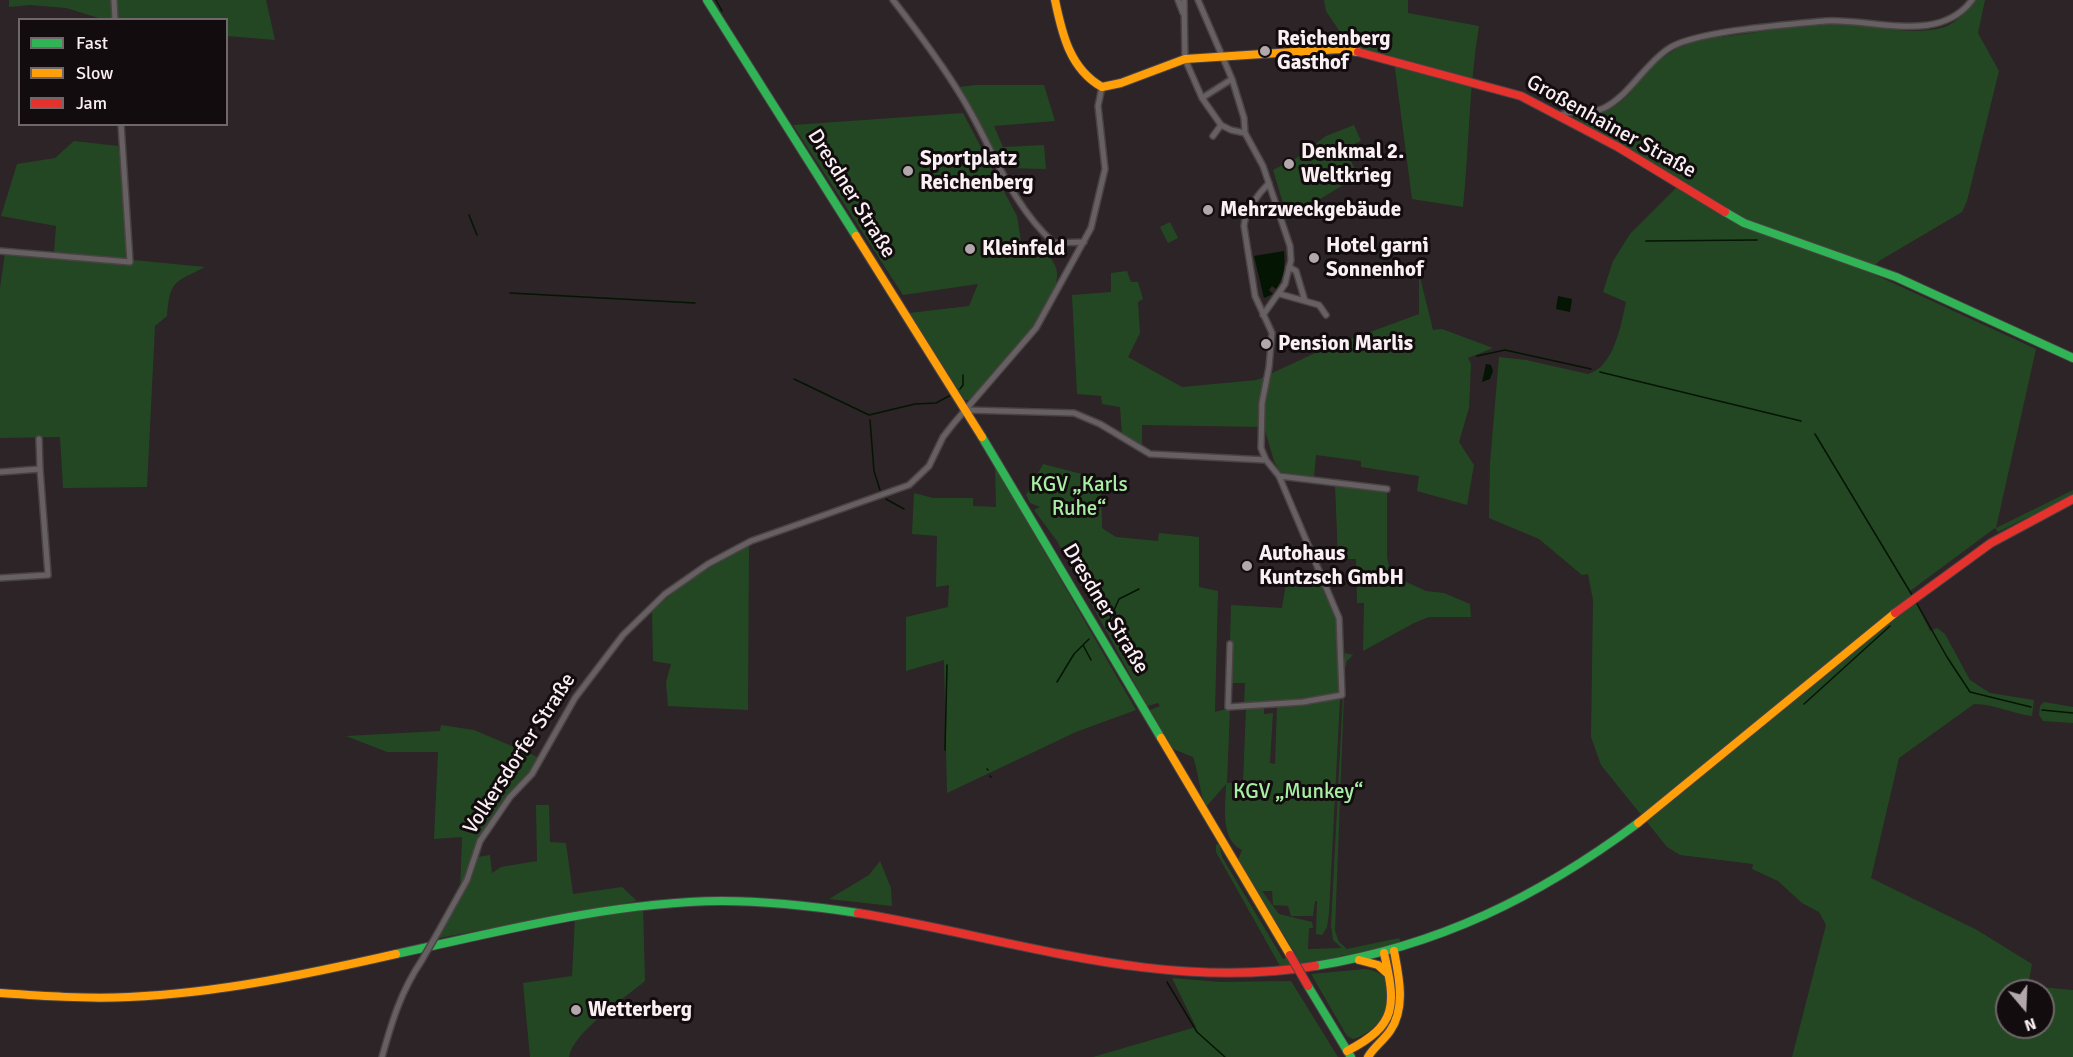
<!DOCTYPE html>
<html>
<head>
<meta charset="utf-8">
<style>
	body { margin:0 }
	#map { position:relative; width:2073px; height:1057px; overflow:hidden; background:#2c2426; font-family:Signika,sans-serif }
	canvas { display:block }
	.legend { position:absolute; left:18px; top:18px; width:210px; height:108px; box-sizing:border-box; background:#120c0e; border:2px solid #6f6769; margin:0; padding:8px 10px; list-style:none; font-size:18px; color:#faeff2 }
	.legend li { display:flex; align-items:center; gap:12px; height:30px }
	.legend b { width:30px; border:2px solid #6f6769 }
	.north { position:absolute; left:1995px; top:979px; width:60px; height:60px; box-sizing:border-box; background:#120c0e; border:2px solid #6f6769; border-radius:50%; rotate:161deg; font-size:16px; font-weight:700; line-height:24px; text-align:center; color:#faeff2 }
	.north::after { content:''; display:block; margin:auto; width:21px; height:27px; background:#b2a8ab; clip-path:polygon(50% 0,100% 100%,50% 72%,0 100%) }
</style>
</head>
<body>
<div id="map">
<canvas width="2073" height="1057"></canvas>
<ul class="legend">
<li><b style="height:8px;background:#30b455"></b>Fast</li>
<li><b style="height:8px;background:#ff9f0a"></b>Slow</li>
<li><b style="height:8px;background:#e5322d"></b>Jam</li>
</ul>
<div class="north">N</div>
</div>
<script>
const c = document.querySelector('canvas').getContext('2d');
c.lineJoin = 'round';
function fill(path, color) {
  c.fillStyle = color;
  c.fill(path, 'evenodd');
}
function strokePath(path, color, width, dash) {
  c.strokeStyle = color;
  c.lineWidth = width;
  c.lineCap = dash ? 'butt' : 'round';
  c.setLineDash(dash || []);
  c.stroke(path);
}
function write(font, color, halo, rows, align = 'center') {
  c.font = font + ' Signika,sans-serif';
  c.lineWidth = 6;
  c.setLineDash([]);
  c.textBaseline = 'middle';
  c.strokeStyle = halo;
  c.fillStyle = color;
  for (const [text, x, y, turn = 0] of rows) {
    c.save();
    c.translate(x, y);
    c.rotate((+turn || 0) * Math.PI / 180);
    c.textAlign = isNaN(turn) ? turn : align;
    if (halo) c.strokeText(text, 0, 0);
    c.fillText(text, 0, 0);
    c.restore();
  }
}
const green = new Path2D(`
	M9 0H266L275 40 227 36 226 20 102 19 66 8 30 5 9 7Z
	M1324 0H1408V13L1479 26C1469 86 1469 147 1463 207L1412 199 1394 61 1340 49 1344 38 1326 11Z
	M1976 0H1985L1978 33 1999 71 1967 201 1962 212 1879 261 1869 272 2036 349 1996 528 2073 490V495L1998 532 1995 528 1910 591 1930 631 1937 628 1945 634 1970 680 1990 693 2034 700 2032 716C2013 714 1994 704 1974 704L1899 758 1871 878 1977 930 2032 964 2028 986 2073 990V1057H1792L1826 925 1819 912 1802 903 1778 881 1752 869 1753 864 1680 855 1667 847 1601 765 1591 737 1593 600 1588 574 1582 575 1539 539 1489 518 1490 463 1499 357 1526 360 1588 374C1614 367 1621 325 1626 302L1603 292 1613 261 1630 234 1679 185 1574 117C1636 114 1630 76 1673 51 1692 39 1722 37 1744 34 1774 29 1805 24 1835 24 1869 23 1907 37 1941 28 1955 25 1966 11 1976 0ZM2007 991H2043V1027H2007Z
	M976 85H1044L1055 121 994 126 1003 147 1044 145 1046 169 1004 168 958 87Z
	M963 113 1017 216 1022 248 1044 249C1049 256 1057 265 1057 273 1059 312 995 371 970 400H965L909 313 969 306 978 284 903 295 793 125Z
	M1354 125 1361 141 1345 148 1358 176 1320 199 1285 210 1273 170 1295 159 1326 136Z
	M74 141 118 146 133 260 205 267C174 283 170 280 167 316L155 326 147 487 63 488 60 437 0 438V288L5 253 54 252 56 226 1 216 17 164 55 158Z
	M1170 222 1178 238 1168 243 1160 227Z
	M1127 271 1131 282H1138L1143 299 1138 302 1140 333 1128 357 1182 387 1257 380 1324 349 1419 314V273L1433 330 1442 329 1493 348 1468 358 1471 364 1469 408 1459 442 1474 465 1467 505 1417 491 1419 476 1361 467V461L1316 455 1314 477 1280 472 1274 461 1264 427 1142 425V448L1122 436 1120 407 1102 404 1101 396 1077 394 1072 295 1111 292V273Z
	M1043 464 1101 479 1102 528 1116 537 1158 541 1159 533 1199 537V587L1218 591 1215 712 1230 708 1227 783H1243L1246 708 1264 707V714L1273 713 1270 763 1275 764 1277 705 1340 698 1329 913 1327 927 1322 935 1316 934 1317 901H1315L1313 916H1291L1288 906 1273 905 1272 891H1262L1279 914 1312 922 1313 928H1309L1308 949 1342 948 1333 940 1331 925 1343 694 1342 657H1345V653L1353 655 1347 661 1345 669 1335 931 1339 942 1347 949 1399 938 1401 943 1345 958 1344 955 1335 958H1344L1281 967 1303 964 1280 966 1216 852V845L1219 843 1222 857 1283 959 1295 953 1238 860 1242 850C1219 839 1226 804 1226 784L1206 807C1199 790 1199 774 1193 757L1173 749 1150 710 1160 706 1158 703 1147 706 1057 541 1034 510 1040 507 1030 503 1026 495Z
	M995 466 1136 710 1076 732 947 793 944 660 906 671V617L948 607 949 585 936 587 937 536 912 534 914 493 933 498H973V506L996 507Z
	M1335 484 1387 489V557L1391 575 1426 591 1444 593 1470 604 1471 617H1429L1414 623 1363 651 1364 603H1357L1356 559H1338Z
	M749 545 748 710 668 706 666 682 671 664 653 661 652 611 685 582Z
	M1321 577 1337 616 1335 622H1338L1340 691C1319 704 1269 702 1244 704L1245 683H1229L1231 605 1282 608 1287 578Z
	M2044 702 2073 707V723L2043 721 2039 715 2040 706Z
	M441 725 474 730 540 758C532 773 521 782 512 795 489 825 473 858 460 893L462 837 434 839 438 752H387L346 736 440 731Z
	M536 805H549L550 842 566 843 573 894 622 887 637 901 439 938 473 875 478 857 490 855 492 873 501 867 537 861Z
	M1223 852H1224L1282 948 1278 945Z
	M880 861 891 888 892 906 829 899 869 875Z
	M643 907 645 981C625 998 573 1032 569 1057H530L523 983 572 976 575 917Z
	M1365 969C1407 973 1389 1030 1353 1039L1347 1036 1311 974Z
	M1172 978 1221 982 1291 981 1338 1057H1093L1196 1027Z`);
const water = new Path2D(`
	M1284 251C1285 265 1285 276 1276 289L1272 286 1269 290 1273 294 1264 298 1254 256Z
	M1558 296 1572 299 1570 312 1556 309Z
	M1486 364 1491 365 1493 371 1490 379 1482 382Z`);
const stream = new Path2D(`
	M716 0 722 11
	M469 215 477 235
	M1646 241 1757 240
	M510 293 695 303
	M1477 356 1505 350 1591 369
	M1600 372 1801 421
	M794 379 869 415 915 404 936 403 951 395
	M960 389 963 385V375
	M870 420 874 471 880 490
	M1815 434 1912 595
	M886 499 904 509
	M1916 602 1947 657 1970 692 2031 707
	M1106 628 1119 599 1139 589
	M1083 645 1091 660
	M1057 682 1074 654 1089 639
	M1804 704 1890 626
	M2042 710 2073 713
	M945 750 947 665
	M987 769 988 770
	M990 776 991 777
	M1167 982 1197 1032 1225 1057`);
const street = new Path2D(`
	M114 0 115 20
	M893 0C918 32 942 64 963 99 992 147 1011 205 1054 243L1084 242
	M1178 0 1183 13
	M1184 0 1185 59 1202 98 1221 125 1231 130 1245 133
	M1198 0 1232 79 1244 118 1245 133 1263 166 1290 246 1291 260 1285 284 1263 315
	M1202 98 1232 79
	M1560 115C1574 109 1590 115 1604 108 1630 95 1644 65 1668 49 1693 31 1792 24 1825 21 1873 18 1939 45 1972 0
	M1213 136 1221 125
	M0 251 130 262 121 124
	M1289 267 1296 271 1305 301
	M1280 294 1319 305 1326 315
	M966 410 1074 413 1100 424 1150 454 1266 460
	M39 439 40 469
	M0 472 40 469 48 575 0 578
	M1279 476 1387 489
	M1230 644 1228 707 1303 702 1342 695 1339 618 1279 476 1266 460 1261 448 1262 403 1269 367 1272 333 1255 296 1244 226C1245 211 1258 194 1269 183
	M437 934 467 880 480 841 510 797 532 774 575 698 623 635 665 594 708 564 751 541 909 485 929 466 943 437 954 423 1036 328 1091 228 1105 169 1098 106 1102 87
	M382 1057C392 1021 401 991 422 960`);
const fast = new Path2D(`
	M707 0 856 236
	M1725 212 1744 223 1896 277 2073 358
	M982 437 1161 738
	M396 954C502 931 612 902 721 901 767 901 812 906 858 913
	M1315 966C1439 946 1538 897 1638 823
	M1308 986 1351 1057`);
const slow = new Path2D(`
	M1055 0C1062 34 1070 69 1102 87L1121 83 1185 59 1340 49 1358 52
	M856 236 982 437
	M1161 738 1290 955
	M1638 823 1895 613
	M1359 960 1378 965 1388 974
	M0 993C43 996 86 999 129 997 219 993 308 974 396 954
	M1347 1051C1398 1025 1396 1005 1384 953
	M1368 1057C1374 1047 1383 1041 1390 1031 1406 1008 1399 977 1394 951`);
const jam = new Path2D(`
	M1358 52 1521 96 1618 147 1725 212
	M1895 613 1991 543 2073 499
	M858 913C1009 938 1160 992 1315 966`);
const streetBridge = new Path2D(`
	M422 960 437 934`);
const jamBridge = new Path2D(`
	M1290 955 1308 986`);
const markers = [
	[1265,51,6,"#b2a8ab"],
	[1289,164,6,"#b2a8ab"],
	[908,171,6,"#b2a8ab"],
	[1208,210,6,"#b2a8ab"],
	[970,249,6,"#b2a8ab"],
	[1314,258,6,"#b2a8ab"],
	[1266,344,6,"#b2a8ab"],
	[1247,566,6,"#b2a8ab"],
	[576,1010,6,"#b2a8ab"]
];
const poiNames = [
	["Reichenberg",1277,39],
	["Gasthof",1277,63],
	["Denkmal 2.",1301,152],
	["Weltkrieg",1301,176],
	["Sportplatz",920,159],
	["Reichenberg",920,183],
	["Mehrzweckgebäude",1220,210],
	["Hotel garni",1326,246],
	["Sonnenhof",1326,270],
	["Kleinfeld",982,249],
	["Pension Marlis",1278,344],
	["Autohaus",1259,554],
	["Kuntzsch GmbH",1259,578],
	["Wetterberg",588,1010]
];
const streetNames = [
	["Großenhainer Straße",1611,127,29],
	["Dresdner Straße",851,194,58],
	["Dresdner Straße",1105,609,59],
	["Volkersdorfer Straße",520,754,-57]
];
const parkNames = [
	["KGV „Karls",1079,485],
	["Ruhe“",1079,509],
	["KGV „Munkey“",1298,792]
];
fill(green, '#244723');
fill(water, '#041503');
strokePath(stream, '#041503', 1.5);
strokePath(street, '#4a4244', 8);
strokePath(fast, '#4a4244', 10);
strokePath(slow, '#4a4244', 10);
strokePath(jam, '#4a4244', 10);
strokePath(street, '#676062', 5);
strokePath(fast, '#30b455', 8);
strokePath(slow, '#ff9f0a', 8);
strokePath(jam, '#e5322d', 8);
strokePath(streetBridge, '#4a4244', 8, []);
strokePath(jamBridge, '#4a4244', 10, []);
strokePath(streetBridge, '#676062', 5);
strokePath(jamBridge, '#e5322d', 8);
for (const [x, y, r, color] of markers) {
  const dot = new Path2D();
  dot.arc(x, y, r, 0, 2 * Math.PI);
  c.fillStyle = color;
  c.fill(dot);
  strokePath(dot, '#120c0e', 2);
}
write('bold 21px', '#faeff2', '#120c0e', poiNames, 'left');
write('21px', '#faeff2', '#120c0e', streetNames);
write('21px', '#a7f0a3', '#120c0e', parkNames);
</script>
</body>
</html>
